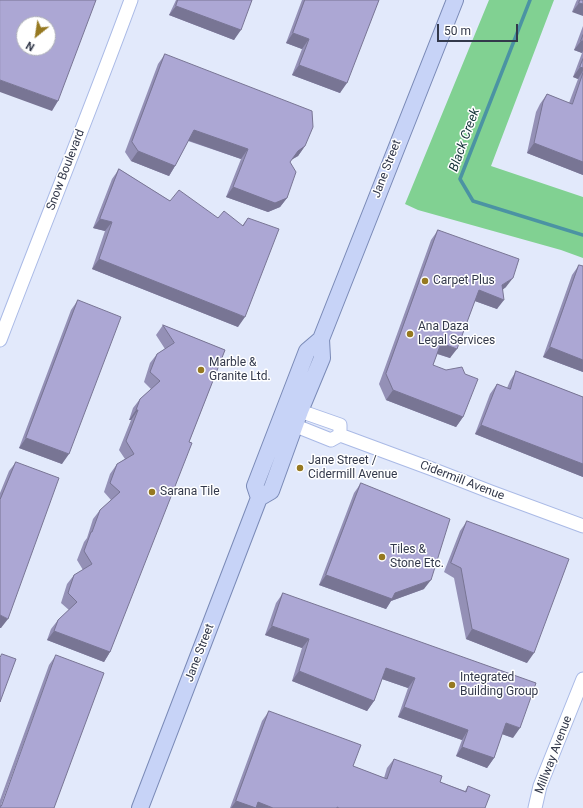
<!DOCTYPE html>
<html>
<head>
<meta charset="utf-8">
<style>
	body { margin:0 }
	#map { position:relative; width:583px; height:808px; overflow:hidden; background:#e2e9fb; font-family:Roboto,sans-serif }
	canvas { display:block }
	.north { position:absolute; left:16px; top:16px; width:40px; height:40px; box-sizing:border-box; background:#fff; border:1px solid #adb0b7; border-radius:50%; rotate:210deg; font-size:11px; font-weight:700; line-height:16px; text-align:center; color:#33394b }
	.north::after { content:''; display:block; margin:auto; width:14px; height:18px; background:#967921; clip-path:polygon(50% 0,100% 100%,50% 72%,0 100%) }
	.scale { position:absolute; left:437px; top:24px; width:81px; height:18px; box-sizing:border-box; border:2px solid #33394b; border-top:0; padding-left:5px; font-size:12px; line-height:14px; white-space:nowrap; color:#33394b; -webkit-text-stroke:3px #fff; paint-order:stroke }
</style>
</head>
<body>
<div id="map">
<canvas width="583" height="808"></canvas>
<div class="north">N</div>
<div class="scale">50 m</div>
</div>
<script>
const c = document.querySelector('canvas').getContext('2d');
c.lineJoin = 'round';
function fill(path, color) {
  c.fillStyle = color;
  c.fill(path, 'evenodd');
}
function strokePath(path, color, width, dash) {
  c.strokeStyle = color;
  c.lineWidth = width;
  c.lineCap = dash ? 'butt' : 'round';
  c.setLineDash(dash || []);
  c.stroke(path);
}
function write(font, color, halo, rows, align = 'center') {
  c.font = font + ' Roboto,sans-serif';
  c.lineWidth = 3;
  c.setLineDash([]);
  c.textBaseline = 'middle';
  c.strokeStyle = halo;
  c.fillStyle = color;
  for (const [text, x, y, turn = 0] of rows) {
    c.save();
    c.translate(x, y);
    c.rotate((+turn || 0) * Math.PI / 180);
    c.textAlign = isNaN(turn) ? turn : align;
    if (halo) c.strokeText(text, 0, 0);
    c.fillText(text, 0, 0);
    c.restore();
  }
}
const green = new Path2D(`
	M489 0H554L491 166 583 197V258L561 250 418 210 405 204Z`);
const stream = new Path2D(`
	M530 0 460 179 473 201 583 235`);
const minor = new Path2D(`
	M0 340C43 227 89 114 131 0
	M300 411 340 425V435
	M286 422 331 440 340 435 432 469 491 492 583 526
	M535 808 540 786 583 679`);
const major = new Path2D(`
	M259 498 255 486 307 351 321 339
	M140 808 259 498 271 491 300 411 322 358 321 339 455 0`);
const wall = new Path2D(`
	M176 0H252L234 40 169 15Z
	M302 0H379L340 93 292 75 302 49 286 43Z
	M577 0H583L572 12 576 2Z
	M583 26V175L527 153 536 112 540 104 547 94 569 103 578 79 573 77 582 53 574 50Z
	M165 54 305 146 298 156 291 160 290 162 287 198 280 207 268 212 226 197 241 159 188 141 175 166 169 176 131 161 125 152 158 64Z
	M119 169 170 201 242 226 248 218 238 327 92 269 105 231 93 228 112 179Z
	M438 230 506 287 503 289 497 309 475 301 450 358 437 354 433 365 463 417 456 427 386 400 379 384 431 240Z
	M579 265 583 372 543 357 572 275Z
	M78 300 62 464 19 448 71 310Z
	M163 325 225 350 189 442 110 652 104 662 47 640 51 629 58 620 69 610 61 603 67 584 74 575 83 570 77 560 84 542 87 538 93 519 100 510 111 500 104 492 110 474 117 464 125 459 119 450 131 420H129L133 408 140 399 151 389 144 382 150 363 157 354 165 349 156 335Z
	M516 371 583 397V477L475 434 490 394 497 384 507 388 510 381Z
	M16 462 1 628H0V493L9 471Z
	M361 483 424 589 391 601 386 609 319 585 354 493Z
	M467 521 527 663 466 639 454 578 444 572 460 531Z
	M283 593 513 738 502 734 494 758 487 768 456 756 462 740 398 717 408 688 382 679 374 701 367 711 292 681 302 648 265 635 276 603Z
	M56 655 0 808V800L49 665Z
	M269 711 353 766 384 778 387 768 394 759 440 782 465 791 468 786 485 808H230L262 721Z`);
const shadedWall = new Path2D(`
	M579 3 583 4V16L572 12Z
	M176 6 241 30 234 40 169 15Z
	M293 33 309 39 302 49 286 43Z
	M581 41H583V51L582 53 574 50Z
	M299 65 347 83 340 93 292 75Z
	M580 67 583 68V71L578 79 573 77Z
	M0 80 58 101 52 111 0 92Z
	M194 130 248 149 241 159 187 140Z
	M534 143 583 162V175L527 153Z
	M305 146 298 156 291 160 298 151Z
	M138 151 175 166 169 176 131 161Z
	M233 187 287 198 280 207 268 212 226 197Z
	M100 219 112 222 105 231 93 228Z
	M99 259 245 317 238 327 92 269Z
	M513 278 506 287 496 295 502 285Z
	M479 290 504 300 497 309 472 300Z
	M441 343 457 349 450 358 435 353Z
	M550 347 583 360V372L543 357Z
	M393 390 463 417 456 427 386 400Z
	M136 410H138L131 420H129Z
	M481 425 583 464V477L475 434Z
	M26 438 69 454 62 464 19 448Z
	M326 575 395 593 431 580 424 589 391 601 386 609 319 585Z
	M0 615 8 619 1 628H0Z
	M272 626 309 639 302 648 265 635Z
	M472 629 534 653 527 663 466 639Z
	M54 631 110 652 104 662 47 640Z
	M386 668 415 678 408 688 379 678Z
	M299 671 374 701 367 711 292 681Z
	M404 707 468 730 462 740 398 717Z
	M506 723 520 728 513 738 499 733Z
	M462 747 494 758 487 768 456 756Z
	M236 801 258 802 273 808H231Z`);
const building = new Path2D(`
	M0 0H96L58 101 0 80ZM24 24H48V48H24Z
	M178 0H252L241 30 176 6Z
	M305 0H379L347 83 299 65 309 39 293 33Z
	M580 0H583V4L579 3Z
	M583 35V41H581Z
	M165 54 312 111 313 127 305 146 298 151 290 162 296 172 287 198 275 203 233 187 248 149 194 130 175 166 138 151 132 142Z
	M583 59V68L580 67Z
	M583 73V162L534 143 543 102 547 94 572 104Z
	M119 169 170 201 179 190 218 218 224 211 243 226 248 218 279 229 245 317 99 259 112 222 100 219Z
	M438 230 519 259 513 278 502 285 504 300 479 290 457 349 441 343 433 365 446 370 462 367 465 374 478 379 463 417 393 390 386 374Z
	M579 265 583 266V360L550 347Z
	M78 300 121 317 69 454 26 438Z
	M163 325 225 350 189 442 192 443 110 652 54 631 58 620 77 602 68 593 74 575 92 564 84 551 91 532H92L100 510 120 492 110 483 117 464 134 454 126 441 138 410H136L140 399 160 381 150 372 157 354 174 343Z
	M516 371 583 397V464L481 425 497 384 510 389Z
	M16 462 59 478 8 619 0 615V500Z
	M361 483 450 519 431 580 395 593 392 599 326 575Z
	M467 521 569 559 534 653 472 629 461 568 451 563Z
	M283 593 536 683 520 728 506 723 494 758 462 747 468 730 404 707 415 678 386 668 374 701 299 671 309 639 272 626Z
	M2 654 16 659 0 702V658Z
	M56 655 104 673 54 808H0V806H1Z
	M269 711 361 745 353 766 387 779 394 759 442 776 440 782 466 792 468 786 490 795 485 808H339L337 807V808H273L258 802 256 808 236 801Z`);
const markers = [
	[425,281,4,"#967921"],
	[410,334,4,"#967921"],
	[201,370,4,"#967921"],
	[300,468,4,"#967921"],
	[152,492,4,"#967921"],
	[382,557,4,"#967921"],
	[452,685,4,"#967921"]
];
const streetNames = [
	["Jane Street",387,169,-69],
	["Snow Boulevard",66,170,-69],
	["Cidermill Avenue",462,481,21],
	["Jane Street",200,653,-69],
	["Millway Avenue",554,755,-69]
];
const poiNames = [
	["Carpet Plus",433,281],
	["Ana Daza",418,327],
	["Legal Services",418,341],
	["Marble &",209,363],
	["Granite Ltd.",209,377],
	["Jane Street /",308,461],
	["Cidermill Avenue",308,475],
	["Sarana Tile",160,492],
	["Tiles &",390,550],
	["Stone Etc.",390,564],
	["Integrated",460,678],
	["Building Group",460,692]
];
const waterNames = [
	["Black Creek",465,140,-70]
];
fill(green, '#81d192');
strokePath(stream, '#4b93a3', 3.5);
strokePath(minor, '#aabae6', 15);
strokePath(major, '#7a8ab7', 18);
strokePath(minor, '#fff', 13);
strokePath(major, '#c7d3f7', 16);
fill(wall, '#9490b6');
fill(shadedWall, '#787594');
fill(building, '#aca7d4');
strokePath(building, '#787594', 1);
for (const [x, y, r, color] of markers) {
  const dot = new Path2D();
  dot.arc(x, y, r, 0, 2 * Math.PI);
  c.fillStyle = color;
  c.fill(dot);
  strokePath(dot, '#fff', 1.5);
}
write('12px', '#33394b', '#fff', streetNames);
write('12px', '#33394b', '#fff', poiNames, 'left');
write('italic 13px', '#153439', '#fff', waterNames);
</script>
</body>
</html>
